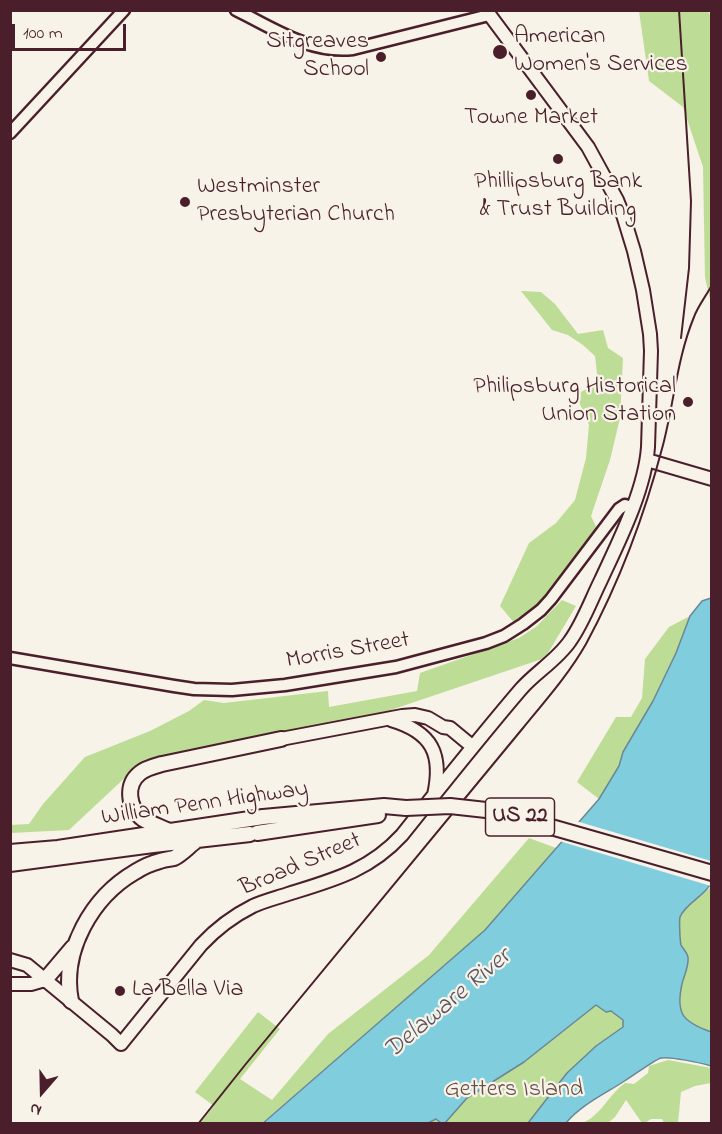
<!DOCTYPE html>
<html>
<head>
<meta charset="utf-8">
<style>
	body { margin:0 }
	#map { position:relative; width:722px; height:1134px; overflow:hidden; background:#f7f3e8; font-family:"Indie Flower",sans-serif }
	canvas { display:block }
	.frame { position:absolute; inset:0; border:12px solid #4a1f2b; pointer-events:none }
	.north { position:absolute; left:12px; top:1062px; width:60px; height:60px; -webkit-text-stroke:4px #f7f3e8; paint-order:stroke; rotate:200deg; font-size:16px; font-weight:700; line-height:24px; text-align:center; color:#4a1f2b }
	.north::after { content:''; display:block; margin:auto; width:21px; height:27px; background:#4a1f2b; clip-path:polygon(50% 0,100% 100%,50% 72%,0 100%) }
	.scale { position:absolute; left:12px; top:24px; width:114px; height:27px; box-sizing:border-box; border:3px solid #4a1f2b; border-top:0; padding-left:8px; font-size:18px; line-height:21px; white-space:nowrap; color:#4a1f2b; -webkit-text-stroke:4px #f7f3e8; paint-order:stroke }
</style>
</head>
<body>
<div id="map">
<canvas width="722" height="1134"></canvas>
<div class="frame"></div>
<div class="north">N</div>
<div class="scale">100 m</div>
</div>
<script>
const c = document.querySelector('canvas').getContext('2d');
c.lineJoin = 'round';
function fill(path, color) {
  c.fillStyle = color;
  c.fill(path, 'evenodd');
}
function strokePath(path, color, width, dash) {
  c.strokeStyle = color;
  c.lineWidth = width;
  c.lineCap = dash ? 'butt' : 'round';
  c.setLineDash(dash || []);
  c.stroke(path);
}
function write(font, color, halo, rows, align = 'center') {
  c.font = font + ' "Indie Flower",sans-serif';
  c.lineWidth = 4.5;
  c.setLineDash([]);
  c.textBaseline = 'middle';
  c.strokeStyle = halo;
  c.fillStyle = color;
  for (const [text, x, y, turn = 0] of rows) {
    c.save();
    c.translate(x, y);
    c.rotate((+turn || 0) * Math.PI / 180);
    c.textAlign = isNaN(turn) ? turn : align;
    if (halo) c.strokeText(text, 0, 0);
    c.fillText(text, 0, 0);
    c.restore();
  }
}
const green = new Path2D(`
	M639 11H708L711 16V304L705 277 703 167 683 107 649 81Z
	M521 291 541 292 555 304 578 334 603 330 608 348 623 358 620 418 610 460 591 516 599 533 568 573 516 625 500 606 529 543 556 523 575 500 586 458 589 425 576 395 598 382 595 356 583 345 568 335 552 330Z
	M562 600 576 606 545 658 370 717 144 760 69 830 11 833 10 825 29 824 43 804 85 757 150 731 189 711 204 700 224 703 328 691 329 707 417 691 420 673 519 638 537 626Z
	M690 616 676 653 653 701 623 752 619 766 599 799 577 782 616 717H631L642 698 645 659 669 627Z
	M529 838 556 848 485 930 262 1123H200L214 1106 195 1092 258 1012 280 1029 240 1079 272 1100 328 1034 429 955Z
	M710 888H711V1039L693 1031 681 1010 672 920 695 899Z
	M591 992 623 1020V1027L596 1046 567 1073 528 1123 402 1124Z
	M668 1060 711 1068V1083L695 1086 681 1092 678 1123H664L662 1119H651L645 1123H642L626 1100 615 1117 608 1123H582C601 1116 609 1094 625 1083L634 1084 648 1073 649 1066Z`);
const water = new Path2D(`
	M711 598V883C707 894 685 904 680 917 679 921 680 941 681 945 683 949 687 952 688 957 689 967 684 975 682 984 675 1015 684 1022 711 1032V1066C701 1063 670 1056 661 1058 654 1060 633 1076 626 1080 605 1094 582 1104 566 1123H528L567 1073 596 1046 623 1027V1020L611 1011 606 1012 596 1005 524 1062 467 1098 445 1123H441L436 1119 426 1124H262L485 930 599 799 619 766 623 752 653 701 676 653 690 616 702 601Z`);
const pier = new Path2D(`
	M576 821 711 861V886L559 841Z`);
const secondary = new Path2D(`
	M236 10C273 28 310 54 353 49L489 15
	M10 133 124 10
	M10 658 174 686 194 689 232 690 285 685 396 667 486 643 504 636 523 624 541 610 551 599 619 509 625 505 632 507`);
const primary = new Path2D(`
	M647 460 712 479
	M391 720C432 732 443 754 434 795
	M281 739 402 716 415 715 428 718 443 727 450 728 473 747
	M10 960 27 965 112 1035 121 1044 201 945C216 929 233 916 253 906 264 901 276 898 288 894 333 880 369 871 402 835 441 786 480 737 521 689 536 672 557 660 570 641 583 623 591 600 601 580 619 541 645 490 648 447L651 351 650 334 643 290 634 251 623 215 617 200 588 147 486 10
	M10 984H31L45 980`);
const highway = new Path2D(`
	M169 831C161 827 151 824 143 819 128 808 125 785 140 773 146 768 155 766 162 764L281 739
	M257 833 378 815
	M632 850 712 873
	M10 852 58 848 263 817 384 806 406 808
	M10 864 153 845 250 834
	M45 980 73 947
	M71 1001C61 951 92 897 135 872 143 867 152 863 160 861 165 859 170 859 174 858 182 854 189 846 196 841`);
const rail = new Path2D(`
	M679 10 691 201 689 268 681 338
	M198 1124 245 1065 523 728C545 701 569 674 586 644 620 581 645 514 663 445 674 403 677 358 694 317 698 306 706 296 712 285`);
const highwayBridge = new Path2D(`
	M406 808 450 806 495 811 632 850`);
const markers = [
	[500,52,8,"#4a1f2b"],
	[381,57,6,"#4a1f2b"],
	[531,95,6,"#4a1f2b"],
	[558,159,6,"#4a1f2b"],
	[185,202,6,"#4a1f2b"],
	[688,402,6,"#4a1f2b"],
	[120,991,6,"#4a1f2b"]
];
const shields = [
	[520,817,69]
];
const shieldNames = [
	["US 22",520,817]
];
const poiNames = [
	["American",514,38],
	["Women's Services",514,66],
	["Sitgreaves",369,43,"right"],
	["School",369,71,"right"],
	["Towne Market",531,119,"center"],
	["Phillipsburg Bank",558,183,"center"],
	["& Trust Building",558,211,"center"],
	["Westminster",197,188],
	["Presbyterian Church",197,216],
	["Philipsburg Historical",676,388,"right"],
	["Union Station",676,416,"right"],
	["La Bella Via",132,991]
];
const streetNames = [
	["Morris Street",348,652,-10],
	["William Penn Highway",205,805,-8],
	["Broad Street",301,866,-23]
];
const parkNames = [
	["Getters Island",514,1091]
];
const waterNames = [
	["Delaware River",449,1005,-40]
];
fill(green, '#bddc95');
fill(water, '#80cdde');
strokePath(water, '#6a8796', 1.5);
fill(pier, '#f7f3e8');
strokePath(secondary, '#4a1f2b', 15);
strokePath(primary, '#4a1f2b', 16);
strokePath(highway, '#4a1f2b', 18);
strokePath(secondary, '#f7f3e8', 10);
strokePath(primary, '#f7f3e8', 12);
strokePath(highway, '#f7f3e8', 14);
strokePath(rail, '#4a1f2b', 2);
strokePath(highwayBridge, '#4a1f2b', 18, []);
strokePath(highwayBridge, '#f7f3e8', 14);
for (const [x, y, r, color] of markers) {
  const dot = new Path2D();
  dot.arc(x, y, r, 0, 2 * Math.PI);
  c.fillStyle = color;
  c.fill(dot);
  strokePath(dot, '#f7f3e8', 2);
}
for (const [x, y, w] of shields) {
  const box = new Path2D();
  box.roundRect(x - w / 2, y - 19, w, 38, 4.5);
  c.fillStyle = '#f7f3e8';
  c.fill(box);
  strokePath(box, '#4a1f2b', 1.5);
}
write('bold 22px', '#4a1f2b', null, shieldNames);
write('24px', '#4a1f2b', '#f7f3e8', poiNames, 'left');
write('24px', '#4a1f2b', '#f7f3e8', streetNames);
write('24px', '#674e46', '#f7f3e8', parkNames);
write('italic 26px', '#5a5361', '#f7f3e8', waterNames);
</script>
</body>
</html>
